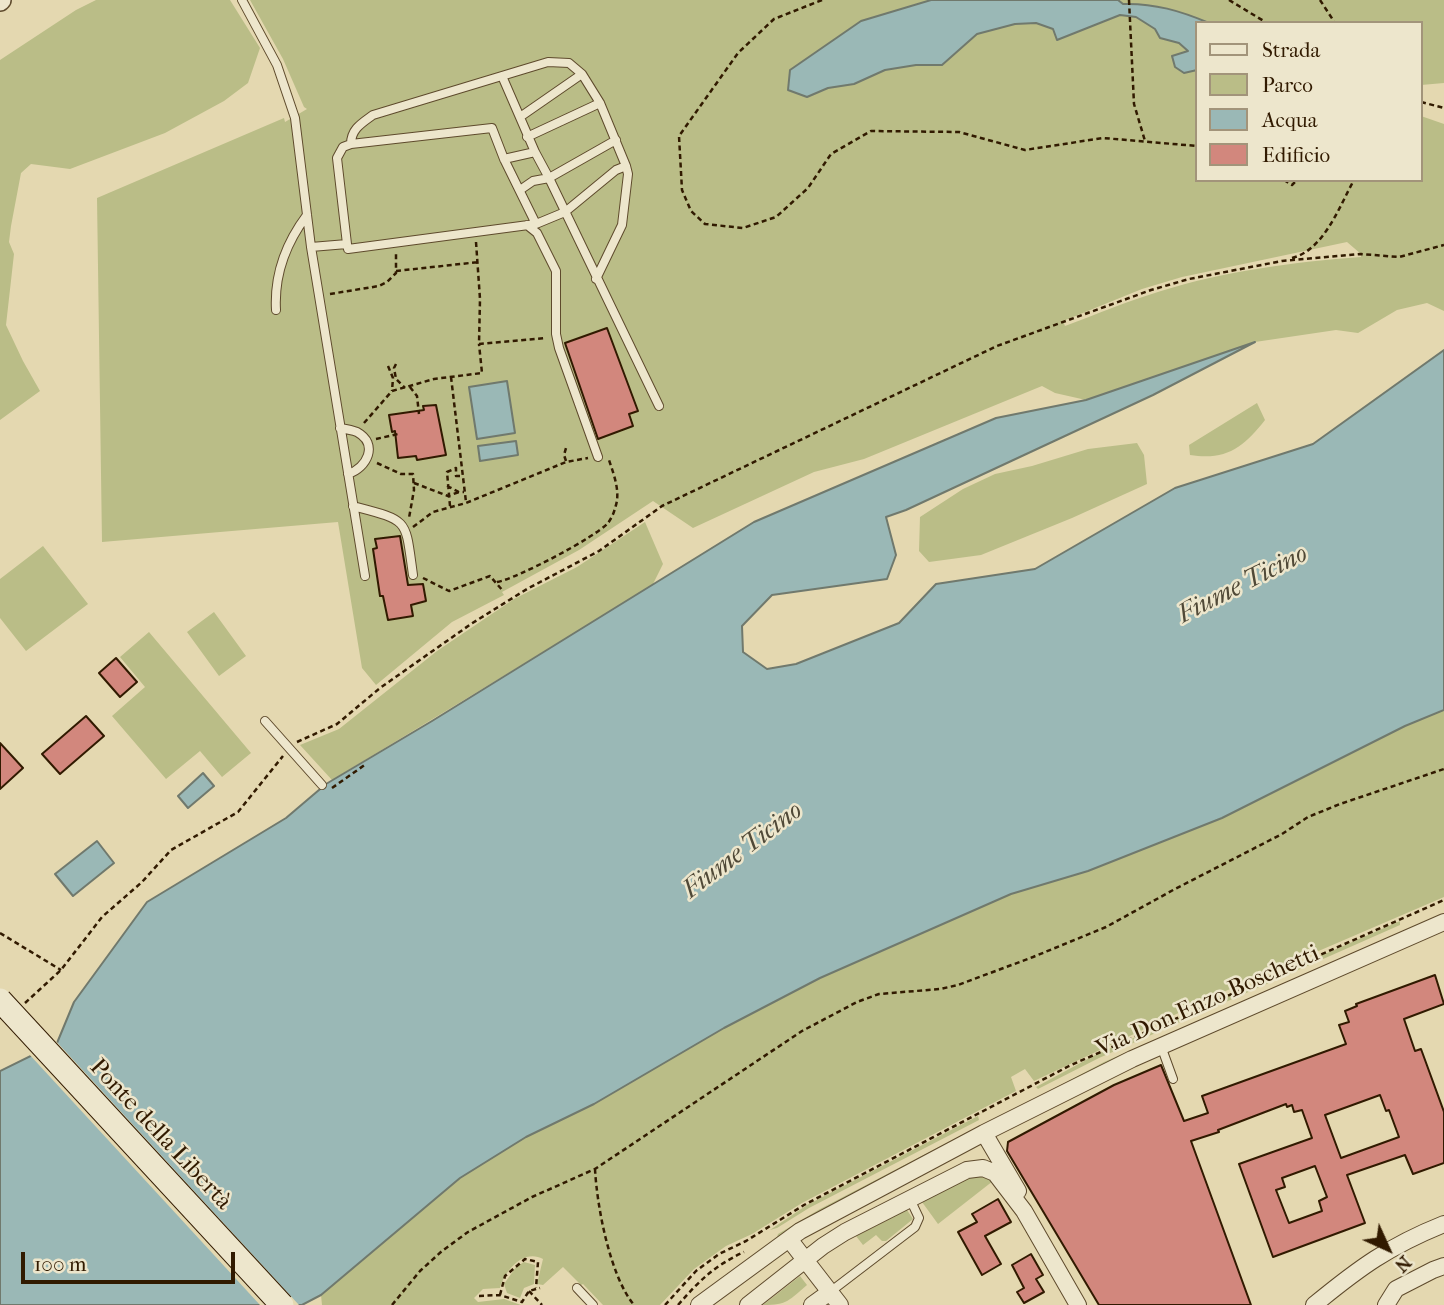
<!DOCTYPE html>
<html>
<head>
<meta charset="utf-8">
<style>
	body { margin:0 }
	#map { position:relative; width:1444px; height:1305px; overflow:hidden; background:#e4d8b0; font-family:"IM FELL French Canon",serif }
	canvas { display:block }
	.legend { position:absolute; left:1195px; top:21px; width:228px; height:161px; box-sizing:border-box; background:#ede6cc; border:2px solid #a2947a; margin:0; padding:9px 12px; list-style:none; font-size:21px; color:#311a00 }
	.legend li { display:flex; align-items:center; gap:14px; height:35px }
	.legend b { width:35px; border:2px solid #a2947a }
	.north { position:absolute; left:1353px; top:1214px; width:70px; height:70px; -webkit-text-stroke:5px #ede6cc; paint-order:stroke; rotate:135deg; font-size:19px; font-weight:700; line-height:28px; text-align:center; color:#311a00 }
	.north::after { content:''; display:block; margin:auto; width:24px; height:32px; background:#311a00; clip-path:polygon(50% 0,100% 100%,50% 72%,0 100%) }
	.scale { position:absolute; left:21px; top:1252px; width:214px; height:32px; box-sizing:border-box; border:4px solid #311a00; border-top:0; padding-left:9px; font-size:21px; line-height:24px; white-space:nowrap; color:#311a00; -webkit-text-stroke:5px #ede6cc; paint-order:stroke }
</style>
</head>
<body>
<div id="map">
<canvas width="1444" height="1305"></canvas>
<ul class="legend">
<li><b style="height:9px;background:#ede6cc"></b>Strada</li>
<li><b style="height:19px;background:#babd87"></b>Parco</li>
<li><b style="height:19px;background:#9ab8b6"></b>Acqua</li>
<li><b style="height:19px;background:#d2877d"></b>Edificio</li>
</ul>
<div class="north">N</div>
<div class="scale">100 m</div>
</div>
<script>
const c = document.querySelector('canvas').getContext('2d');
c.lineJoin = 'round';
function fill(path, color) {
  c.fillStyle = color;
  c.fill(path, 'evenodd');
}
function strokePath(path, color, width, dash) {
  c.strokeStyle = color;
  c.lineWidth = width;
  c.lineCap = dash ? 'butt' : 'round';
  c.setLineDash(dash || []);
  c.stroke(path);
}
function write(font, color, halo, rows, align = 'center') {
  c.font = font + ' "IM FELL French Canon",serif';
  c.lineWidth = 5;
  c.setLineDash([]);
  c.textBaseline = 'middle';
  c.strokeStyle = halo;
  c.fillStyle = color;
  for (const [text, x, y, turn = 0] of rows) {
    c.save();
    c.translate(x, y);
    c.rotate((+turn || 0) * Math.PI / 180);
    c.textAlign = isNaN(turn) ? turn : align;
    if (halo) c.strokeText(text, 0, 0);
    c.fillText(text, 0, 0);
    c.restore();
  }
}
const green = new Path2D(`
	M96 0H230L260 48 248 83 224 101 165 133 70 169 31 164 21 173 11 226 9 242 14 254 6 325 23 361 40 391 0 420V60L76 10Z
	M250 0H1444V83L1421 85V23H1197V180H1421V116L1444 124V311L1427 303 1397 310 1358 333 1336 330 1255 342 1086 400 1055 393 1042 386 864 459 814 472 693 528 653 501 579 550 502 592 504 595 452 622 376 685 362 668 338 522 102 542 97 198 284 118 285 122 307 109 304 107 283 59ZM1347 242 1361 254V257C1294 262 1225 271 1161 291 1128 301 1097 314 1065 326L1063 321 1142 289 1182 277Z
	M1257 403 1265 420C1244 447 1226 461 1190 455L1189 445Z
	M1137 443 1144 455 1147 484 1072 518 981 555 929 562 919 551 920 517 963 489 995 474 1032 466 1088 449Z
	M645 522 663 564 652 586 332 780 300 745 339 729 437 651 514 599 577 567Z
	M43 546 88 604 26 651 0 618V579Z
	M214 612 246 656 219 676 187 632Z
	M149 632 251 753 222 777 200 751 166 779 112 716 145 687 120 657Z
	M1444 710V897L1221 993 1034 1081 1025 1069 1011 1077 1016 1091 802 1203 752 1234 726 1246 694 1269 660 1305H603L583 1284 581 1285 563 1267 543 1285 537 1284 543 1259C523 1248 504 1272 500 1288L483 1289 474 1298 478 1302 504 1299 521 1305H322L321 1295 460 1178 526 1137 594 1104 724 1028 820 978 1011 894 1088 871 1222 818 1405 726Z
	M1400 921V925L1099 1058 1038 1089 1036 1087 1097 1054Z
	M1403 931 1104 1064 1046 1093 1104 1062Z
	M978 1116 979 1120 809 1208 777 1228 770 1230 807 1205Z
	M983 1124 821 1211 777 1237 778 1234 820 1209Z
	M970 1177H983L993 1181 938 1224 922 1202Z
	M907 1210 913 1219 886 1241H882L876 1235 863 1245 856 1236Z
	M524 1262 535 1265 534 1284 524 1288 520 1298 507 1293 504 1284 516 1267Z
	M800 1276 807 1285C789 1300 788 1305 763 1305Z`);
const water = new Path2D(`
	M931 0H1118L1123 4C1154 3 1181 11 1209 23H1197V70L1184 73 1175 67 1172 56 1188 51 1179 43 1160 38 1155 29 1136 17 1120 15 1057 40 1053 29 1036 23 1015 24 977 34 942 65H916L885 70 854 84 828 88 807 97 788 90 790 70 861 21Z
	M1255 342 1153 395 906 510 886 517 896 555 887 579 772 595 742 626 743 652 767 669 796 664 899 623 936 584 1035 569 1175 488 1313 444 1444 350V710L1405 726 1222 818 1088 871 1011 894 820 978 724 1028 594 1104 526 1137 460 1178 321 1295 302 1305H0V1071L57 1043 74 1002 147 902 286 818 326 784 432 721 754 522 996 418 1086 400Z
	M507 381 515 433 477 439 469 387Z
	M516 441 518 455 480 461 478 446Z
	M203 773 214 786 188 808 178 796Z
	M97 841 114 863 73 896 55 874Z`);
const pier = new Path2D(`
	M54 1039 299 1305H260L28 1053Z`);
const building = new Path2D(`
	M607 328 638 411 629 414 633 426 598 439 565 343Z
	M436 405 446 455 417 460 416 456 398 458 395 431 392 432 389 415 424 410 423 406Z
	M400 536 408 585 423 584 426 601 411 605 413 616 388 620 383 596H380L373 549 377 548 375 539Z
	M116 658 137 682 120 697 99 673Z
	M86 716 104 736 60 774 42 754Z
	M0 743 23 768 0 789Z
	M1435 975 1444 1004 1404 1019 1415 1051 1421 1049 1444 1112V1163L1413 1174 1405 1155 1347 1175 1365 1223 1273 1257 1239 1164 1312 1138 1302 1110 1294 1112 1292 1105 1287 1107 1286 1104 1218 1130 1219 1132 1191 1141 1251 1305H1099L1007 1151 1008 1142 1114 1085 1161 1065 1184 1121 1208 1113 1202 1096 1346 1044 1339 1025 1349 1022 1345 1011 1357 1006 1356 1004ZM1380 1095 1386 1111 1389 1110 1399 1137 1341 1158 1325 1115ZM1315 1166 1327 1197 1319 1201 1322 1211 1289 1223 1276 1190 1285 1187 1282 1178Z
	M998 1199 1011 1222 985 1236 1001 1264 982 1275 958 1232 977 1222 972 1214Z
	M1031 1254 1043 1275 1036 1279 1044 1292 1024 1303 1017 1292 1024 1288 1012 1265Z`);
const path = new Path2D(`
	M822 0 774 19 738 53 679 136 682 190 691 211 705 224 743 228 776 217 808 188 831 154 871 131 959 132 1025 150 1103 138 1197 146
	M1129 0 1134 104 1145 141
	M1229 0 1267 23
	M1320 0 1335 23
	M1421 102 1444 108
	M1284 180 1292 185 1297 180
	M476 242 480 299 479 344 546 338
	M1292 258C1324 250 1339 207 1354 180
	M396 271 479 262
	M330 294 379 286 387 282 396 273V253
	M396 364 394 368 396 379 405 388
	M388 366 393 378 392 391
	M451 377 466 502
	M410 387 417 396 419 414
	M364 423 392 391 434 379 482 373 479 344
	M376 439 398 434
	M566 461 564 455 566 448
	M377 463 401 474H413L414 490 409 518
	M414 483 448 496 459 492
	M447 486 459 492H464
	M450 506 447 472 456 468V476H462
	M413 527 433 512 466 503 566 462 588 458
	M423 578 449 591 490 576 503 591
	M497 582C516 579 596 537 608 523 611 519 614 513 615 508 621 493 614 475 609 460
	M297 742 337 724 380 688 471 624 527 589 599 551 662 506 997 346 1151 290 1189 279 1282 261 1361 254 1399 257 1444 245
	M332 788 366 764
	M0 933 61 970
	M25 1003 61 970 102 917 142 882 171 850 238 812 283 756
	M595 1169C597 1207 610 1276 634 1305
	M529 1291 542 1305
	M500 1295 505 1276 525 1259 538 1262 536 1288
	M479 1296 500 1295 522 1302 529 1291 540 1288
	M392 1305 420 1271 442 1251 468 1232 532 1197 595 1169 802 1031 857 1002 879 994 940 989 958 985 1033 957 1106 927 1175 889 1282 834 1308 817 1340 804 1444 769
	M665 1305 696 1271 719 1254 746 1241 804 1205 1069 1066 1444 900
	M678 1305C700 1280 714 1266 744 1252`);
const service = new Path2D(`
	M242 0 277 65 295 118 311 247 365 576
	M502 76 535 152
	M520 117 582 74
	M527 137 600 103
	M351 144C351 129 362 123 373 115L548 62 569 63 582 74 600 103 626 166 628 174 622 225 596 279
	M504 159 535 152 549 178 616 140
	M520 190 533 181 549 178 659 406
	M536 224 565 212 616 170 626 166
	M527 225 537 233 556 271V334L559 348 598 457
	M311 247 347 244 348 249 536 224 504 159 492 128 351 144 343 147 337 158 347 244
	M276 310C274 274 286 243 307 215
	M340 428C346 429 352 430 357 432 379 444 367 468 348 474
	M353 506C410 521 405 518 413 575
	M265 721 322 785
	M1161 1046 1173 1079
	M577 1288 593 1305
	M830 1292 915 1227 919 1218 910 1199`);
const minor = new Path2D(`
	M984 1133 1018 1191
	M789 1239 840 1305
	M699 1305 800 1231 984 1133 1132 1059 1444 922
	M748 1305 823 1246 845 1232 967 1170 983 1168 995 1173 1024 1211 1078 1305
	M812 1305 830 1292
	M1314 1305C1359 1268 1389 1246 1444 1224
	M1386 1305 1396 1289 1433 1270 1444 1266`);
const tertiary = new Path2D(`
	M0 1 1 0`);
const secondaryBridge = new Path2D(`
	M0 1000 282 1305`);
const streetNames = [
	["Via Don Enzo Boschetti",1208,1002,-24],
	["Ponte della Libertà",160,1135,47]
];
const waterNames = [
	["Fiume Ticino",1243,585,-27],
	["Fiume Ticino",743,851,-37]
];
fill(green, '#babd87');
fill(water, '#9ab8b6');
strokePath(water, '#70796d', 2);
fill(pier, '#e4d8b0');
fill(building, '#d2877d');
strokePath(building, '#311a00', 2);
strokePath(service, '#5e4a2c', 10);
strokePath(minor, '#5e4a2c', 18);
strokePath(tertiary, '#5e4a2c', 22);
strokePath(path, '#311a00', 2.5, [5, 3.5]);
strokePath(service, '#ede6cc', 8);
strokePath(minor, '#ede6cc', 16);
strokePath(tertiary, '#ede6cc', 19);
strokePath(secondaryBridge, '#311a00', 25, []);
strokePath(secondaryBridge, '#ede6cc', 23);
write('24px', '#311a00', '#ede6cc', streetNames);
write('italic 26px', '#504937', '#ede6cc', waterNames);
</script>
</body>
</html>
